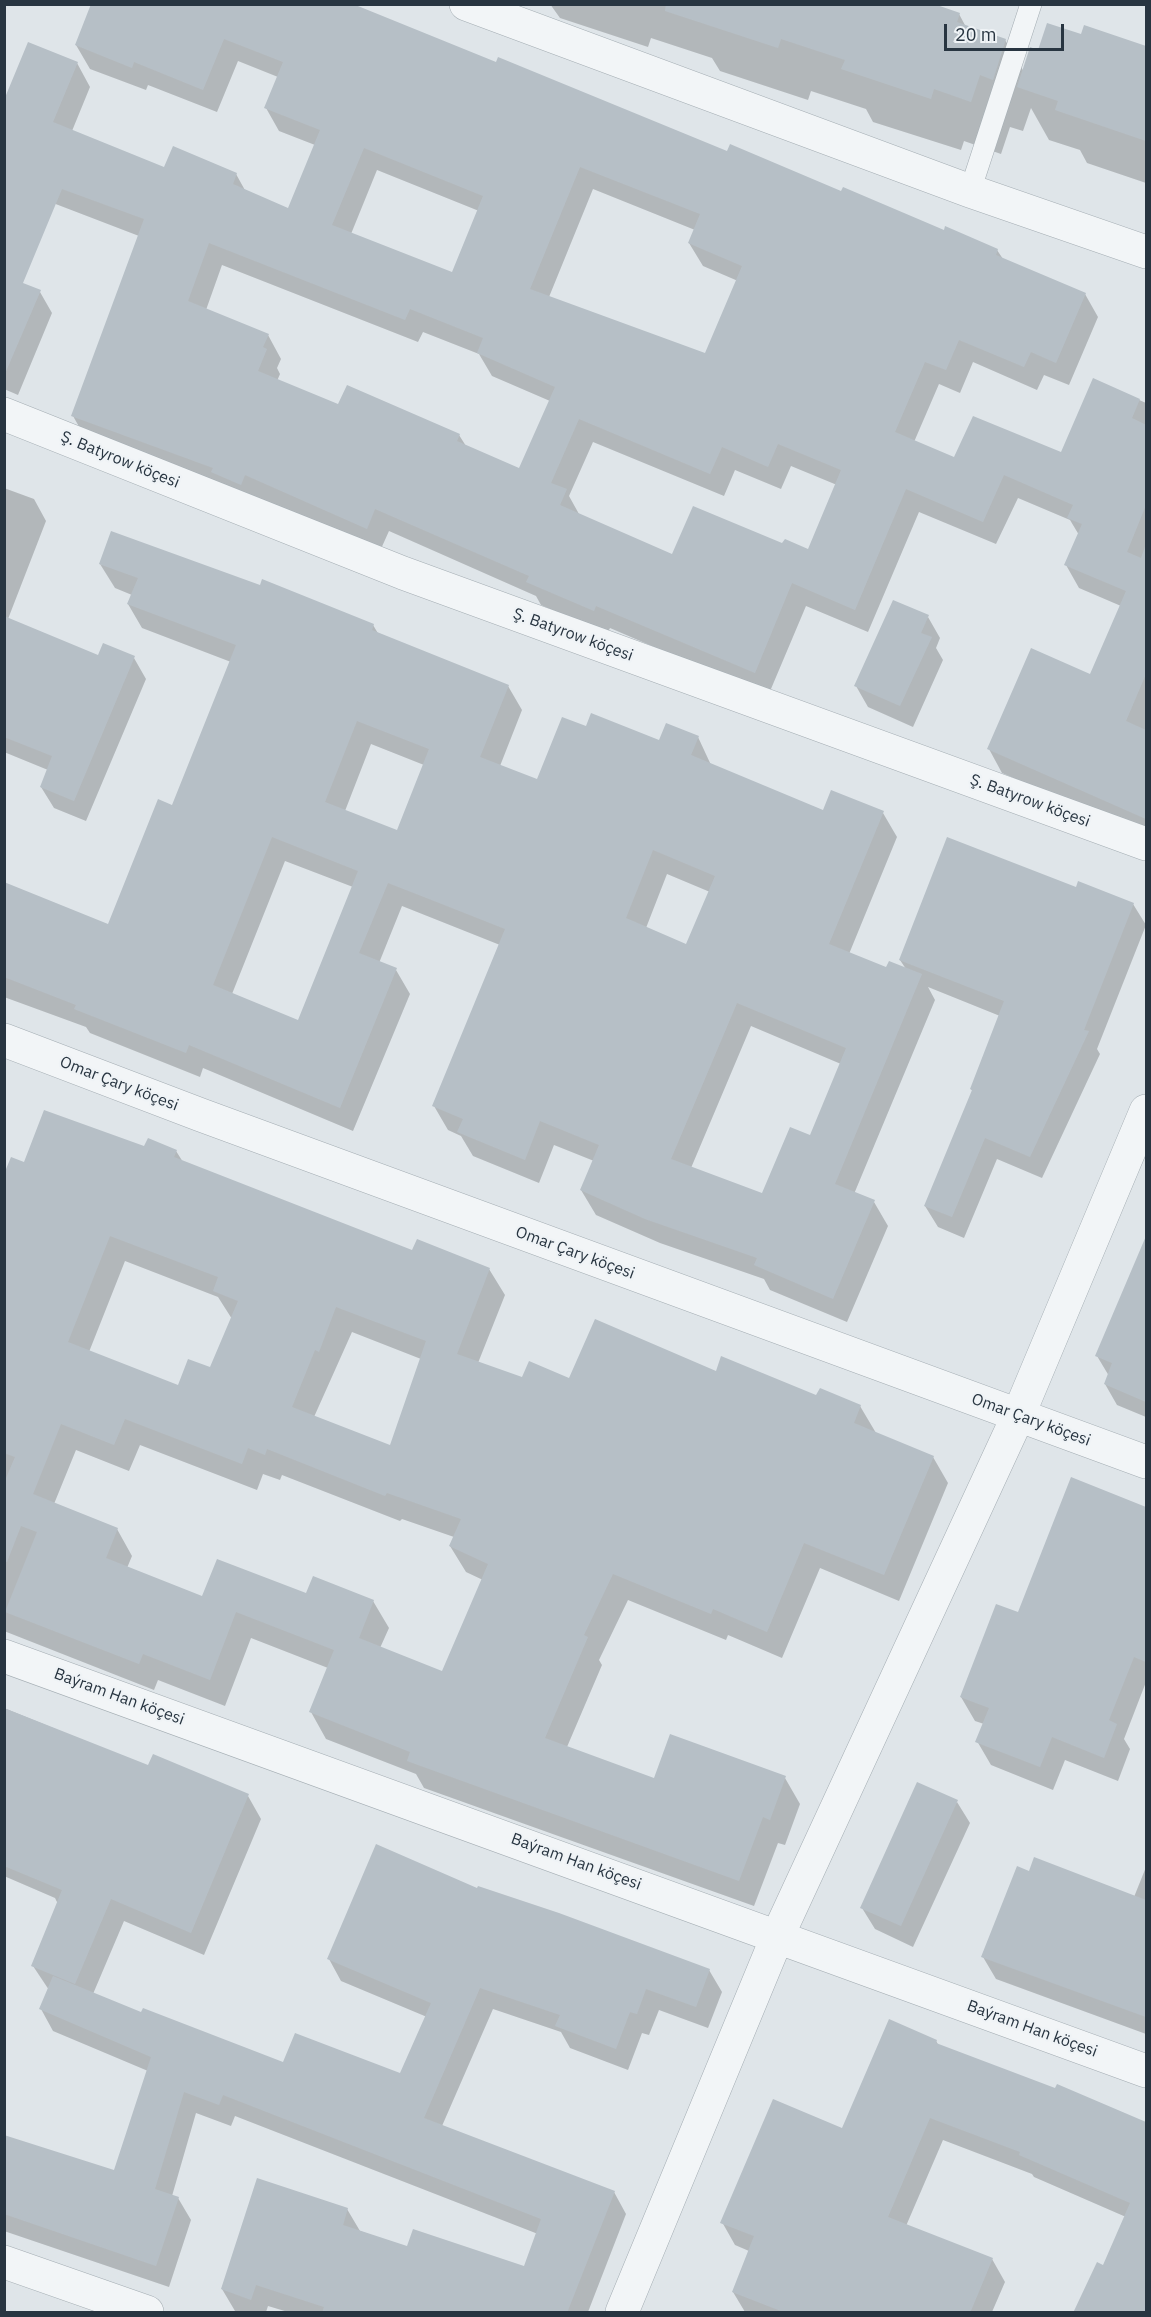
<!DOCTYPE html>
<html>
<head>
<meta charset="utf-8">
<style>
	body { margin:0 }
	#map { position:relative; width:1151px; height:2317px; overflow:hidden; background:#dfe5e9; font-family:"IBM Plex Sans",sans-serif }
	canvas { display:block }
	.frame { position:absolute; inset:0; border:6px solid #283541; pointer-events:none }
	.scale { position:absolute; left:944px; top:24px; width:120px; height:27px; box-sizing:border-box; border:3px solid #283541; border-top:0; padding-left:8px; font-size:18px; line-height:21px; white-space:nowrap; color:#283541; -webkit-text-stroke:4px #eff3f6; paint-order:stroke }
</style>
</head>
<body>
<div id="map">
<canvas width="1151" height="2317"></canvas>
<div class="frame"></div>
<div class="scale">20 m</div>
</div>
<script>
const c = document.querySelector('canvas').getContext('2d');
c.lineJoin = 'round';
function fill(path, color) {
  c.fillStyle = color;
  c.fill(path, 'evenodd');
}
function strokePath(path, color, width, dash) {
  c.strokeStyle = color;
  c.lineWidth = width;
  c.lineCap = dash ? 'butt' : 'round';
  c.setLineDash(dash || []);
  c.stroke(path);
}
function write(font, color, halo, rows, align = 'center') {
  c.font = font + ' "IBM Plex Sans",sans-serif';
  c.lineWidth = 4.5;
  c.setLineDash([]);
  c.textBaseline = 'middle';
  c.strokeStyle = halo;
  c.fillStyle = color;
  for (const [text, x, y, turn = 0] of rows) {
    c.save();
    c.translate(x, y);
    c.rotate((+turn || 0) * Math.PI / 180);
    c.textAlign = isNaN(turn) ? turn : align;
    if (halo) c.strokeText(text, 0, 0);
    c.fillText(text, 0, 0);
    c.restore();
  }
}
const shadow = new Path2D(`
	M93 4 497 64 728 153 997 250 1003 259 1085 294 1098 317 1069 385 1044 375 1037 390 973 362 960 393 939 384 914 442 955 459 1062 454 1094 380 1146 403V835L1002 773 989 749 1091 676 1121 606 1079 588 1066 565 1079 535 1070 520 1018 498 996 544 919 512 868 632 806 606 768 696 610 628 607 634 541 605 536 596 389 531 380 551 86 439 73 416 139 236 53 203 4 153 77 63 90 87 72 131 165 169 236 174 246 192 289 210 315 145 279 131 266 108 278 77 238 61 217 112 148 85 146 90 90 69 76 45ZM377 170 479 211 453 274 351 234ZM593 189 695 230 689 243 703 266 738 281 706 355 549 297ZM222 265 418 342 423 332 479 354 492 376 550 401 520 470 466 446 459 435 338 406 277 381 280 374 277 368 281 359 268 335 206 310ZM593 442 724 496 735 470 781 489 791 466 837 485 808 551 783 545 673 556 579 514 569 496Z
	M550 4H929L959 14 966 27 1005 40 1024 72 1039 52 1082 36 1085 27 1146 48V183L1087 163 1080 150 1049 140 1031 108 1023 131 1010 127 1001 154 964 141 961 150 873 122 866 109 811 91 808 100 720 71 712 58 651 38 648 47 560 18Z
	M4 277 40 292 52 313 18 395 4 389Z
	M4 488 34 499 46 521 8 619 99 657 134 658 146 679 86 821 54 808 41 787 48 770 4 752Z
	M100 564 373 625 379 635 508 686 522 710 500 766 538 780 586 728 660 742 698 737 711 765 824 811 883 813 897 837 849 954 887 969H906L900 960 1077 889 1133 904 1146 925 1097 1049 1100 1054 1042 1178 997 1159 964 1238 938 1227 925 1206 973 1092 971 1089 1000 1016 928 987 935 1000 854 1194 874 1202 888 1226 847 1322 770 1290 764 1279 660 1243 596 1215 581 1190 594 1161 554 1145 539 1183 473 1156 461 1136 448 1130 434 1106 500 945 402 906 379 963 396 970 410 994 353 1131 203 1068 200 1077 90 1033 86 1027 4 997V884L109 926 173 807 231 662 142 628 128 604 132 595 115 588ZM371 744 424 765 398 832 345 811ZM285 861 353 887 299 1022 232 994ZM667 874 710 892 687 946 646 928ZM751 1026 841 1064 810 1137 763 1195 691 1168Z
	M928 617 940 638 936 648 943 660 913 727 868 707 856 686Z
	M145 1148 176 1151 183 1162 413 1252 489 1269 505 1295 478 1363 523 1378 570 1380 716 1373 860 1406 876 1433 933 1457 948 1483 899 1601 820 1568 782 1658 728 1635 726 1640 628 1600 599 1660 602 1665 567 1747 655 1780 785 1778 800 1804 785 1845 778 1843 754 1906 424 1788 416 1774 326 1739 311 1712 328 1668 251 1638 225 1706 158 1680 154 1690 4 1631V1179L25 1164ZM125 1261 218 1297 232 1319 211 1369 178 1387 89 1352ZM352 1332 421 1359 391 1447 314 1417ZM140 1445 257 1490 263 1474 280 1480 282 1475 400 1521 402 1519 454 1537 450 1546 466 1572 483 1580 442 1673 380 1648 389 1628 373 1601 307 1595 203 1598 127 1568 132 1556 117 1529 54 1504 76 1450 129 1471Z
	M1134 1270 1146 1275V1417L1117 1405 1105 1384 1109 1376 1097 1356Z
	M1071 1479 1146 1508V1682L1124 1739 1130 1749 1118 1781 1065 1760 1053 1790 991 1765 977 1741 984 1724 975 1721 961 1697 1019 1614Z
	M4 1708 149 1767 248 1796 261 1819 204 1955 124 1921 93 1994 142 2014 284 2064 401 2075 427 2017 341 1981 329 1959 478 1890 709 1970 722 1992 708 2028 659 2010 649 2035 642 2033 628 2070 570 2048 561 2032 493 2009 442 2126 614 2192 626 2214 588 2312H288L268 2306 266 2312 235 2311 222 2289 347 2209 360 2231 408 2248 525 2268 538 2234 235 2116 231 2126 196 2113 172 2196 178 2198 191 2220 169 2287 4 2231V2136L114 2172 148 2071 53 2031 41 2009 49 1990 33 1966 58 1904 55 1898 4 1876Z
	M957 1802 970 1823 913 1947 875 1929 862 1908Z
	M1146 1867V2034L996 1979 983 1957 1029 1873 1134 1897Z
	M936 2041 939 2046 1056 2090 1058 2086 1146 2124V2312H1075L1103 2267 1126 2217 1034 2177 1032 2174 943 2140 906 2226 992 2259 1005 2282 992 2312H745L733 2292 749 2251 735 2245 722 2222 843 2130Z`);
const building = new Path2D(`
	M91 4H353L496 62 498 57 727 151 730 144 841 191 843 187 944 230 945 226 998 249 996 255 1086 293 1056 363 1031 352 1024 367 959 340 946 370 925 362 895 432 954 457 973 416 1061 452 1093 378 1140 399 1132 418 1146 425V505L1127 552 1141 558 1146 544V674L1126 721 1146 730V819L987 749 1031 648 1090 674 1126 591 1064 565 1082 524 1067 518 1073 505 1004 475 983 522 906 489 855 610 792 583 755 673 596 606 594 611 526 582 529 576 375 509 367 529 245 475 241 485 211 472 213 468 71 416 144 219 62 189 23 283 41 290 4 376V100L28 42 78 62 53 122 164 167 173 146 237 173 233 184 288 208 320 130 264 108 283 62 224 39 203 90 134 62 132 68 75 45ZM364 148 483 196 452 272 332 225ZM580 167 700 214 688 243 742 266 705 353 530 289ZM209 243 405 320 410 309 483 338 477 353 555 387 519 468 457 441 460 434 347 385 338 404 258 371 267 349 263 347 269 334 188 301ZM579 419 710 474 722 447 768 467 778 444 841 470 808 549 785 539 782 543 693 506 672 554 560 505 567 489 551 483Z
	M666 4H934L960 13 957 22 1006 39 993 80 980 75 971 102 934 89 931 99 841 69 845 60 781 39 778 48 665 11Z
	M1047 23 1081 34 1084 25 1146 46V141L1055 110 1058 101 1017 87 1030 47 1038 50Z
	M111 531 260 585 262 579 374 624 372 630 509 685 480 757 537 779 562 717 586 726 591 713 659 740 666 723 699 736 691 755 823 810 831 790 884 811 829 944 886 967 889 961 922 974 835 1184 875 1200 833 1299 754 1265 757 1258 645 1219 580 1190 599 1145 540 1121 525 1160 457 1132 463 1119 432 1106 505 929 424 897 388 883 359 953 397 968 340 1108 189 1045 186 1053 74 1009 76 1005 4 977V882L108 924 158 799 172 805 236 645 127 604 138 578 99 564ZM357 721 429 749 397 830 325 802ZM272 837 358 871 298 1020 213 985ZM653 850 715 876 686 944 626 918ZM737 1003 846 1048 810 1135 790 1127 762 1193 671 1159Z
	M893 600 929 615 921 633 932 637 900 706 854 686Z
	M4 616 98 655 103 643 135 656 74 801 40 787 52 756 4 737Z
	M947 837 1076 887 1078 881 1134 903 1084 1030 1089 1031 1030 1157 985 1138 952 1217 924 1206 972 1090 970 1089 1004 1001 899 960Z
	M44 1110 144 1146 148 1138 177 1150 174 1157 412 1250 417 1239 490 1268 457 1354 522 1377 529 1361 569 1378 595 1319 716 1371 721 1356 816 1395 820 1388 861 1405 854 1423 934 1456 884 1575 804 1543 767 1632 713 1609 711 1614 613 1574 584 1635 588 1637 545 1738 654 1778 670 1734 786 1776 770 1820 763 1817 739 1881 407 1761 410 1752 309 1712 334 1650 236 1612 210 1680 143 1654 139 1664 5 1612 37 1532 21 1526 7 1562 4 1561V1483L15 1457 4 1453V1174L11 1157 24 1162ZM110 1236 218 1277 213 1291 238 1301 210 1367 188 1359 178 1385 68 1342ZM336 1307 426 1341 390 1445 292 1407 315 1350 319 1352ZM125 1419 242 1464 248 1448 265 1455 267 1449 385 1496 387 1493 461 1519 449 1546 488 1564 442 1671 359 1638 374 1600 313 1576 306 1593 217 1559 202 1596 106 1558 118 1528 33 1494 61 1424 114 1445Z
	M1146 1236V1402L1104 1384 1112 1363 1095 1356Z
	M1071 1477 1146 1507V1662L1134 1657 1109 1720 1117 1724 1104 1758 1052 1737 1040 1767 975 1742 989 1708 960 1697 996 1604 1018 1612Z
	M4 1708 148 1765 153 1754 249 1794 191 1933 111 1899 75 1984 31 1966 62 1890 4 1866Z
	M917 1782 958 1800 901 1926 860 1908Z
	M376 1844 477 1888 478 1886 559 1913 710 1969 696 2007 646 1989 637 2014 630 2012 616 2049 555 2026 560 2015 480 1988 424 2118 615 2191 567 2313H322L324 2307 256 2285 251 2300 221 2289 257 2178 348 2208 343 2225 407 2246 413 2229 524 2266 541 2219 223 2095 219 2105 184 2092 155 2189 179 2197 156 2266 4 2214V2135L114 2170 151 2057 39 2009 53 1976 141 2012 143 2008 283 2062 295 2033 400 2073 431 2003 327 1959Z
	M1034 1857 1146 1900V2017L981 1957 1017 1866 1029 1871Z
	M889 2019 937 2040 936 2043 1055 2088 1057 2084 1146 2122V2313H1073L1097 2262 1103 2265 1130 2203 1019 2155 1020 2152 930 2118 888 2217 993 2258 970 2313H786L732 2292 754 2236 720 2223 773 2099 842 2128Z`);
const lane = new Path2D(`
	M970 191 1031 4`);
const street = new Path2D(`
	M466 4 970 191 1146 252
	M4 414 403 573 1146 844
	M4 1040 201 1115 1146 1462
	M4 1656 1146 2071
	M4 2262 147 2312
	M622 2312 778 1935 1018 1416 1146 1111`);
const streetNames = [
	["Ş. Batyrow köçesi",120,460,22],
	["Ş. Batyrow köçesi",573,635,20],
	["Ş. Batyrow köçesi",1030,801,20],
	["Omar Çary köçesi",119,1084,21],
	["Omar Çary köçesi",575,1253,20],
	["Omar Çary köçesi",1031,1420,20],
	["Baýram Han köçesi",119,1697,20],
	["Baýram Han köçesi",576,1862,20],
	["Baýram Han köçesi",1032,2029,20]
];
fill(shadow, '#0003');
fill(building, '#b6bfc6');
strokePath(lane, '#a4adb3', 22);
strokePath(street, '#a4adb3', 34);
strokePath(lane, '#f2f5f7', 21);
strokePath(street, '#f2f5f7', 33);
write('16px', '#283541', '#eff3f6', streetNames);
</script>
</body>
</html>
